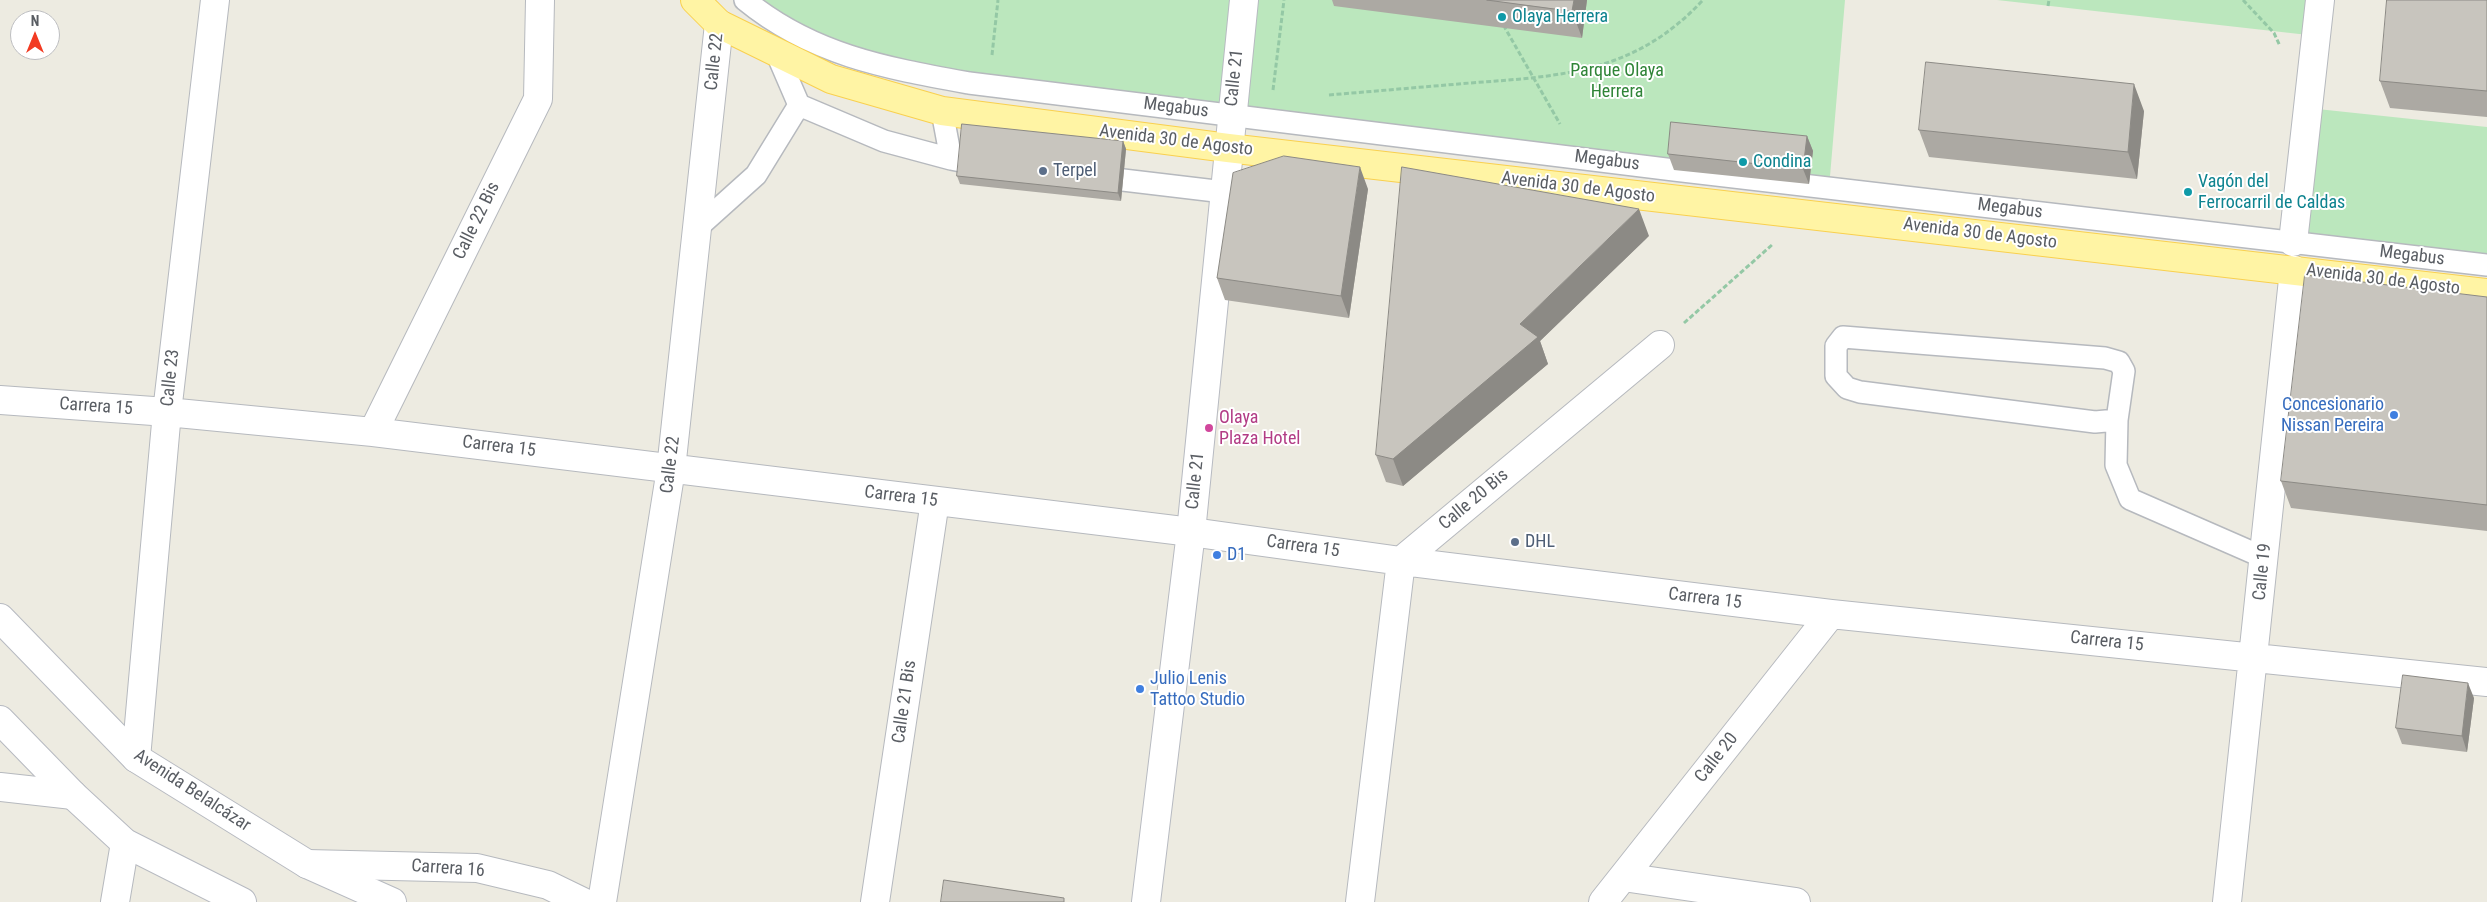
<!DOCTYPE html>
<html>
<head>
<meta charset="utf-8">
<style>
	body { margin:0 }
	#map { position:relative; width:2487px; height:902px; overflow:hidden; background:#edebe1; font-family:"Roboto Condensed",sans-serif }
	canvas { display:block }
	.north { position:absolute; left:10px; top:10px; width:50px; height:50px; box-sizing:border-box; background:#fff; border:1px solid #bdbec1; border-radius:50%; rotate:0deg; font-size:14px; font-weight:700; line-height:20px; text-align:center; color:#595d63 }
	.north::after { content:''; display:block; margin:auto; width:18px; height:22px; background:#f23b22; clip-path:polygon(50% 0,100% 100%,50% 72%,0 100%) }
</style>
</head>
<body>
<div id="map">
<canvas width="2487" height="902"></canvas>
<div class="north">N</div>
</div>
<script>
const c = document.querySelector('canvas').getContext('2d');
c.lineJoin = 'round';
function fill(path, color) {
  c.fillStyle = color;
  c.fill(path, 'evenodd');
}
function strokePath(path, color, width, dash) {
  c.strokeStyle = color;
  c.lineWidth = width;
  c.lineCap = dash ? 'butt' : 'round';
  c.setLineDash(dash || []);
  c.stroke(path);
}
function write(font, color, halo, rows, align = 'center') {
  c.font = font + ' "Roboto Condensed",sans-serif';
  c.lineWidth = 4;
  c.setLineDash([]);
  c.textBaseline = 'middle';
  c.strokeStyle = halo;
  c.fillStyle = color;
  for (const [text, x, y, turn = 0] of rows) {
    c.save();
    c.translate(x, y);
    c.rotate((+turn || 0) * Math.PI / 180);
    c.textAlign = isNaN(turn) ? turn : align;
    if (halo) c.strokeText(text, 0, 0);
    c.fillText(text, 0, 0);
    c.restore();
  }
}
const green = new Path2D(`
	M745 0H1845L1829 188 1809 184 1812 151 1674 170 888 68Z
	M1997 0H2320L2317 36Z
	M2308 108 2487 127V265L2293 242Z`);
const path = new Path2D(`
	M2243 0 2274 33 2280 46
	M2048 6 2049 0
	M1506 25 1505 28 1560 124
	M992 55 998 0
	M1273 90 1284 0
	M1329 95C1376 91 1423 87 1470 83 1563 76 1635 73 1703 0
	M1684 323 1773 244`);
const lane = new Path2D(`
	M745 0C812 55 886 68 969 83L1674 170 2487 265
	M777 54 799 105 884 141 951 159
	M942 111 951 159 961 161
	M1123 180 1224 192
	M697 228 756 175 799 105
	M1843 337 2105 358 2119 362 2124 371 2117 420 2095 422 1860 392 1847 388 1836 376V346Z
	M2117 420 2116 465 2130 499 2265 558`);
const street = new Path2D(`
	M2293 242 2320 0
	M0 400 167 412 373 432 1191 532 1401 561 1831 614 2487 682
	M373 432 538 99 540 0
	M136 758 167 412 215 0
	M0 787 73 795
	M307 864 477 868 548 885 583 902
	M1623 877 1796 902
	M115 902 125 843
	M602 902 671 469 719 24
	M875 902 935 501
	M1360 902 1401 561 1660 345
	M1603 902 1831 614
	M2227 902 2294 270`);
const secondary = new Path2D(`
	M0 618 136 758 307 864 392 902
	M0 720 73 795 125 843 242 902
	M1146 902 1191 532 1244 0`);
const primary = new Path2D(`
	M695 0 719 24 831 79 942 111 1228 148 2487 293`);
const wall = new Path2D(`
	M1332 0H1587L1582 38 1334 6Z
	M2487 0V117L2390 108 2380 81Z
	M2144 111 2137 179 1929 157 1919 130Z
	M1807 136 1813 151 1809 184 1674 170 1668 154Z
	M1123 141 1126 149 1121 201 960 184 957 176Z
	M1368 189 1349 318 1225 300 1217 278Z
	M1649 236 1540 341 1548 364 1403 486 1386 482 1376 455Z
	M2487 297V531L2291 508 2281 481Z
	M2474 698 2467 752 2402 744 2396 728Z`);
const shadedWall = new Path2D(`
	M1574 0H1587L1582 38 1572 11Z
	M2134 84 2144 111 2137 179 2128 152Z
	M1807 136 1813 151 1809 184 1803 169Z
	M1123 141 1126 149 1121 201 1118 193Z
	M1360 167 1368 189 1349 318 1341 296Z
	M1639 209 1649 236 1540 341 1548 364 1403 486 1393 459 1520 324Z
	M2468 683 2474 698 2467 752 2462 736Z`);
const building = new Path2D(`
	M1487 0H1574L1572 11Z
	M2387 0H2487V91L2380 81Z
	M1926 62 2134 84 2128 152 1919 130Z
	M1671 122 1807 136 1803 169 1668 154Z
	M962 124 1123 141 1118 193 957 176Z
	M1284 156 1360 167 1341 296 1217 278 1233 173Z
	M1402 167 1639 209 1520 324 1538 337 1393 459 1376 455Z
	M2305 275 2487 297V505L2281 481Z
	M2403 675 2468 683 2462 736 2396 728Z
	M944 880 1064 898V902H941Z`);
const markers = [
	[1502,17,5,"#0f9aa8"],
	[1743,162,5,"#0f9aa8"],
	[1043,171,5,"#5c6f8a"],
	[2188,192,5,"#0f9aa8"],
	[2394,415,5,"#3f7fe0"],
	[1209,428,5,"#d1479c"],
	[1515,542,5,"#5c6f8a"],
	[1217,555,5,"#3f7fe0"],
	[1140,689,5,"#3f7fe0"]
];
const cultureNames = [
	["Olaya Herrera",1512,17],
	["Condina",1753,162],
	["Vagón del",2198,182],
	["Ferrocarril de Caldas",2198,203]
];
const streetNames = [
	["Calle 22",715,62,-84],
	["Calle 21",1235,78,-84],
	["Megabus",1176,108,7],
	["Avenida 30 de Agosto",1176,141,7],
	["Megabus",1607,161,7],
	["Avenida 30 de Agosto",1578,188,7],
	["Megabus",2010,209,7],
	["Calle 22 Bis",477,221,-64],
	["Avenida 30 de Agosto",1980,234,7],
	["Megabus",2412,256,7],
	["Avenida 30 de Agosto",2383,280,7],
	["Calle 23",171,378,-84],
	["Carrera 15",96,407,4],
	["Carrera 15",499,447,7],
	["Calle 22",671,465,-83],
	["Calle 21",1196,481,-84],
	["Carrera 15",901,497,7],
	["Calle 20 Bis",1474,500,-40],
	["Carrera 15",1303,547,8],
	["Calle 19",2263,572,-84],
	["Carrera 15",1705,599,7],
	["Carrera 15",2107,642,6],
	["Calle 21 Bis",905,702,-82],
	["Calle 20",1717,758,-52],
	["Avenida Belalcázar",192,791,33],
	["Carrera 16",448,869,4]
];
const parkNames = [
	["Parque Olaya",1617,71],
	["Herrera",1617,92]
];
const serviceNames = [
	["Terpel",1053,171],
	["DHL",1525,542]
];
const shopNames = [
	["Concesionario",2384,405,"right"],
	["Nissan Pereira",2384,426,"right"],
	["D1",1227,555],
	["Julio Lenis",1150,679],
	["Tattoo Studio",1150,700]
];
const hotelNames = [
	["Olaya",1219,418],
	["Plaza Hotel",1219,439]
];
fill(green, '#bbe7bd');
strokePath(lane, '#b6b9be', 24);
strokePath(street, '#b6b9be', 30);
strokePath(secondary, '#b7bac1', 30);
strokePath(primary, '#f9d04f', 30);
strokePath(path, '#94c8a5', 3, [5, 2.5]);
strokePath(lane, '#fff', 21);
strokePath(street, '#fff', 28);
strokePath(secondary, '#fff', 28);
strokePath(primary, '#fff4a4', 28);
fill(wall, '#aca9a3');
fill(shadedWall, '#8c8a85');
fill(building, '#c8c5be');
strokePath(building, '#8c8a85', 1);
for (const [x, y, r, color] of markers) {
  const dot = new Path2D();
  dot.arc(x, y, r, 0, 2 * Math.PI);
  c.fillStyle = color;
  c.fill(dot);
  strokePath(dot, '#fff', 2);
}
write('18px', '#0d838f', '#fff', cultureNames, 'left');
write('18px', '#595d63', '#fff', streetNames);
write('18px', '#2f8437', '#fff', parkNames);
write('18px', '#4e5e75', '#fff', serviceNames, 'left');
write('18px', '#366cbe', '#fff', shopNames, 'left');
write('18px', '#b23c85', '#fff', hotelNames, 'left');
</script>
</body>
</html>
